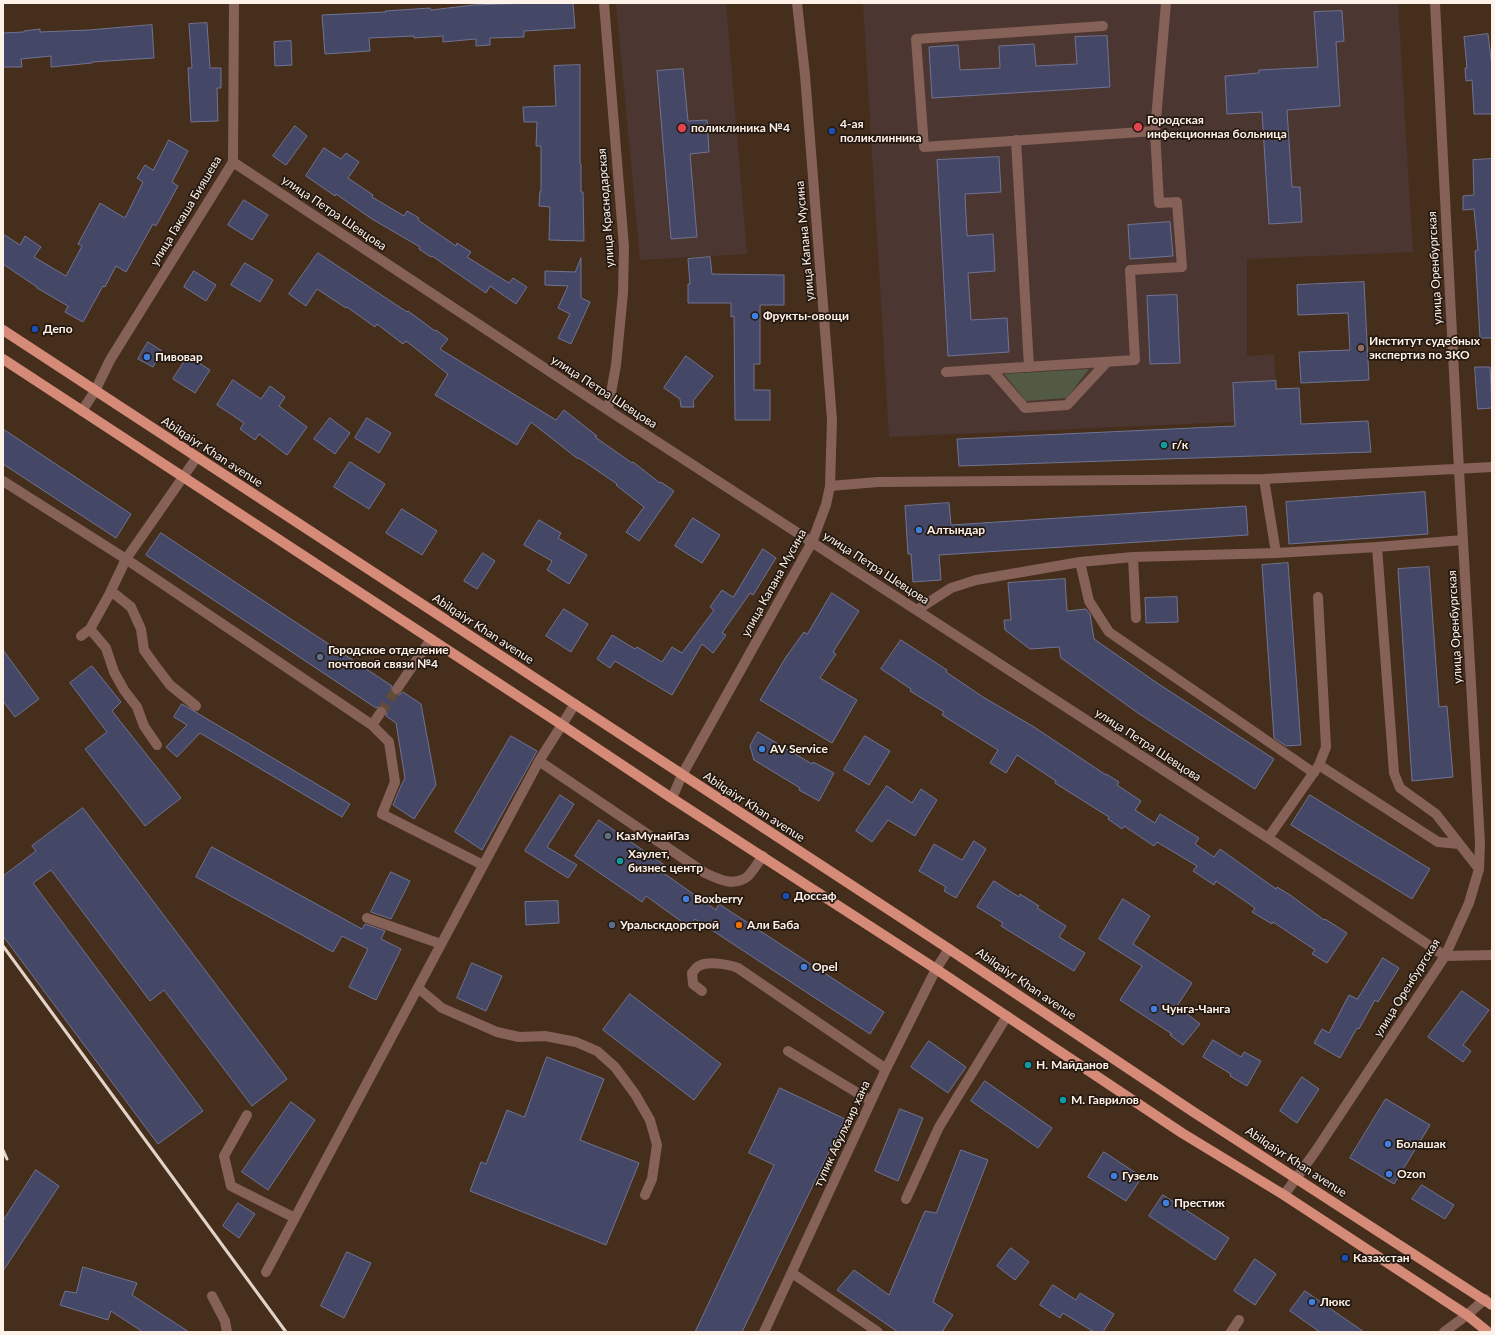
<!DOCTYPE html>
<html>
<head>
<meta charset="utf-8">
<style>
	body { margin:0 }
	#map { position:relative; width:1495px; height:1335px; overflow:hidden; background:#462e1c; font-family:Lato,sans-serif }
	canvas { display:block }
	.frame { position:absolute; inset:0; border:4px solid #fef1e8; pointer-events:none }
</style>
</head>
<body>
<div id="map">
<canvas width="1495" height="1335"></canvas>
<div class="frame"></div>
</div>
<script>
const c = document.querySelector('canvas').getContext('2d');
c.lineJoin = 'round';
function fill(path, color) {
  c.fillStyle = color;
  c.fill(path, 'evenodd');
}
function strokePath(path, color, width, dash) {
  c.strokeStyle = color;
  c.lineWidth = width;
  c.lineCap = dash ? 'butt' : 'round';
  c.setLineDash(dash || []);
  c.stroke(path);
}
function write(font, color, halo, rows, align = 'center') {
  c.font = font + ' Lato,sans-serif';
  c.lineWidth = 3.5;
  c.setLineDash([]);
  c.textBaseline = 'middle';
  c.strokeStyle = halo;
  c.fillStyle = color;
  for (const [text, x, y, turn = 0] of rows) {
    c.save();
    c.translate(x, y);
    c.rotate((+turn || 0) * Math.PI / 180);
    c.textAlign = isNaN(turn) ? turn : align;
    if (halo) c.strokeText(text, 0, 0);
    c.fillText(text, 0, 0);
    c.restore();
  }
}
const medical = new Path2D(`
	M616 3H726L747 254 640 260Z
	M863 3H1398L1413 252 1247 259V356L1274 354 1278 420 889 437Z`);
const green = new Path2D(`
	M1089 369 1067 398 1026 401 1004 374Z`);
const building = new Path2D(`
	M532 3H573L575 28 524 31V37L490 38V45L476 46V39L443 42V36L414 38V36L369 38 370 51 325 54 322 15 386 12 385 11 430 8 431 10 474 5Z
	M1342 11 1344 41 1336 42 1340 106 1287 110 1292 187H1300L1302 222 1269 224 1262 112 1227 114 1225 76 1259 73V70L1318 67 1314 12Z
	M207 23 210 68H221V88H217L218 121 191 122 188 68H192L189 24Z
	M152 25 154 58 92 62V63L51 67V56L21 59 22 67H3V33L24 32V31L40 29V32L89 30Z
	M1488 34 1492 66V114H1474L1472 80 1466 81 1465 68H1467L1464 37Z
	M1107 36 1110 87 932 98 929 47 958 45 960 70 1000 68 999 46 1034 44 1036 66 1077 64 1075 37Z
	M291 41 292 65 275 66 274 42Z
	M580 65V164H581V192H583L584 241 549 240 550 207 539 206 540 191H541V146H536L537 122H524L523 107 556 106 554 66Z
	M683 69 688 121 707 120 709 152 690 154 697 237 671 239 657 71Z
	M295 126 307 136 286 165 273 156Z
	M169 140 188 151 172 182 178 186 156 226 153 224 126 272 116 266 105 287 103 286 83 322 65 312 68 306 37 288V287L3 264V234L20 245 25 236 41 247 34 257 66 276 82 246 78 244 100 203 125 218 143 182 137 178 145 165 153 170Z
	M324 148 341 159 346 153 359 162 348 178 373 195 372 197 404 216 407 211 419 218 418 220 456 246 457 243 471 252 467 257 509 283 513 278 527 287 516 304 490 286 486 293 432 256 431 257 419 249 420 247 372 219 336 194 335 196 306 176Z
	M999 157 1001 192 965 194 967 236 993 234 995 271 968 273 971 320 1007 318 1009 352 948 356 937 160Z
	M1492 159V338H1480L1475 251 1478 250 1474 209 1463 210V196L1474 195 1473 160Z
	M244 200 268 215 252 240 228 225Z
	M1170 222 1173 256 1130 259 1128 225Z
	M318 253 407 312 408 311 435 331 436 330 448 339 440 349 556 420 564 410 597 436 595 437 632 463 633 462 660 483 661 482 674 491 639 541 626 532 644 507 616 485 617 484 579 458 578 459 531 422 517 445 435 395 448 374 406 341 403 344 377 324 375 327 347 307 346 308 317 289 306 306 289 294Z
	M710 257 712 274 784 275V305H760V364H754V390H770V420H735L734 316 731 317V303H688V284H690L688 259Z
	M581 258V298L590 302 571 344 558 338 570 314 558 308 568 286 545 285V271L575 272Z
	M245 263 273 280 260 302 231 285Z
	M194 271 216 285 206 301 184 287Z
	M1364 282 1369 380 1301 383 1299 352 1350 350 1348 313 1298 315 1297 285Z
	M1177 295 1180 363 1150 364 1147 296Z
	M148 342 162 351 153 367 138 359Z
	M188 356 210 370 195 393 173 379Z
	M686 356 713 376 693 401 694 407H681L680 399 664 388Z
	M1475 367H1490L1492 408 1478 409Z
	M233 380 261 399 270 386 285 397 279 406 307 427 287 455 259 434 255 440 240 429 244 423 217 405Z
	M1276 381V389L1299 388 1301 424 1368 421 1371 452 959 466 957 439 1235 426 1233 383Z
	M330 418 350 433 335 454 314 439Z
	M367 418 391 433 379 453 355 438Z
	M3 429 131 514 116 538 3 464Z
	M350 462 385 484 369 509 334 487Z
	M1425 492 1428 534 1289 544 1286 502Z
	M949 503 951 525 1246 506 1248 535 939 555 941 580 913 582 911 554H908L905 506Z
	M402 509 437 531 422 555 386 533Z
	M693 518 720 535 702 563 675 546Z
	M539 520 561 533 558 538 587 555 569 584 547 570 552 561 524 545Z
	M161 533 392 686 391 691 394 695H399L403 692 421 704 436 785 414 819 393 805 401 786 405 778 396 723 386 716 387 712 385 707 381 706 376 708 146 555Z
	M763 549 776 558 753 595 750 593 722 633 726 635 713 653 702 644 672 695 615 661 610 668 597 659 612 635 635 649 637 647 662 662 672 647 682 653 714 610 710 607 722 590 733 597Z
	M483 553 495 561 477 589 464 581Z
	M1288 563 1301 745 1286 746 1274 738 1262 565Z
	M1429 567 1439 707 1447 706 1453 777 1412 781 1398 569Z
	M1065 579 1067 611 1086 609 1090 614 1094 639 1157 683 1274 759 1255 789 1138 713 1061 658 1059 647 1030 649 1005 630 1004 620H1011L1008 583Z
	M832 593 859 611 833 652 836 654 820 678 857 700 832 743 760 700 786 657 804 632 807 634Z
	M1177 597 1178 622 1146 623 1145 598Z
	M564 609 588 624 571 652 546 636Z
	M901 640 947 670 946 672 983 697 1034 727 1106 775V774L1119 782 1117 785 1141 801 1135 810 1155 823 1160 814 1199 838 1195 844 1214 857 1220 849 1276 889 1277 887 1290 895 1324 920 1325 919 1347 933 1327 963 1312 954 1315 950 1273 922 1272 924 1252 912 1255 908 1216 881 1214 885 1193 871 1197 866 1157 842 1154 846 1124 826 1122 829 1108 819 1109 817 1055 783 1056 781 1017 755 1006 773 990 763 998 750 942 715 944 712 910 691 911 689 881 669Z
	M3 650 39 699 15 717 3 701Z
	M92 666 121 702 112 711 181 798 145 826 85 749 107 732 70 683Z
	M182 704 350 804 342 817 200 733 177 757 166 747 187 725 174 717Z
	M758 732 812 764 813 762 834 773 819 801 799 790 800 788 754 760 750 746Z
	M511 736 537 751 482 850 455 832Z
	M865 736 890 751 869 785 844 770Z
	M887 786 912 803 921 789 937 800 915 836 888 820 872 842 856 831Z
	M560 795 574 804 547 847 577 865 568 878 525 851Z
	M1310 795 1430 869 1412 899 1291 825Z
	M83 808 287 1079 252 1106 164 990 150 1001 51 870 33 883 203 1111 158 1144 3 936V876L36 851 32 846Z
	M599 820 666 866 662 872 716 910 719 904 884 1012 870 1034 695 919 689 927 646 896 642 902 575 856Z
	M974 841 986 849 956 898 944 891 946 887 919 871 934 844 962 860Z
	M212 847 362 929 365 924 385 931 381 939 401 949 376 1000 349 987 368 949 342 936 333 952 196 877Z
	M391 872 410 881 391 919 371 912Z
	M994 881 1019 897 1020 894 1039 906 1037 908 1066 926 1059 937 1085 953 1074 971 1001 926 1003 923 977 907Z
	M1123 899 1150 916 1133 944 1192 983 1177 1006 1200 1024 1183 1045 1170 1035 1172 1034 1120 1000 1142 966 1099 939Z
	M558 901 559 923 526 925 525 902Z
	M1383 958 1399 968 1378 1002 1375 1000 1359 1029 1357 1028 1340 1058 1314 1043 1322 1029 1329 1033 1349 995 1357 999Z
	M472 963 502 976 486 1011 457 998Z
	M1462 991 1489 1010 1463 1045 1471 1051 1463 1062 1428 1037Z
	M630 994 721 1064 694 1100 603 1030Z
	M1213 1040 1241 1057 1244 1052 1261 1061 1247 1086 1230 1076 1231 1074 1203 1057Z
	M929 1041 966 1067 948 1093 911 1067Z
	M547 1057 604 1079 580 1140 639 1163 606 1245 470 1191 481 1162 486 1164 507 1110 524 1117Z
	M1302 1077 1319 1089 1297 1123 1280 1111Z
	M985 1081 1052 1128 1038 1148 971 1101Z
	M780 1088 845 1119 742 1332H695L774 1165 749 1153Z
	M1386 1099 1430 1125 1394 1184 1350 1158Z
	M291 1102 315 1120 268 1190 242 1172Z
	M900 1109 923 1118 898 1181 875 1171Z
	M961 1150 988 1160 933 1302 953 1315 942 1332H898L837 1290 854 1270 889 1295 925 1211 936 1213Z
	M1104 1152 1142 1177 1126 1201 1088 1177Z
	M36 1170 59 1186 3 1271V1221Z
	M1422 1185 1454 1205 1445 1219 1412 1199Z
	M1163 1195 1229 1238 1215 1260 1149 1216Z
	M238 1203 255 1214 239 1238 223 1226Z
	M1011 1248 1029 1262 1015 1280 997 1266Z
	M347 1252 371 1263 344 1318 321 1306Z
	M1255 1259 1276 1274 1255 1305 1234 1291Z
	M83 1267 137 1283 132 1295 189 1332H143L111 1311 108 1320 60 1305 65 1291 76 1293Z
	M1053 1285 1076 1300 1080 1293 1114 1314 1103 1332H1094L1063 1313 1060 1318 1040 1305Z
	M1305 1291 1364 1332H1320L1290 1311Z`);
const minorTunnel = new Path2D(`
	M381 712 397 689`);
const minor = new Path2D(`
	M604 3 624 247 623 293 616 365 608 410
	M1103 26 916 39 924 147 1155 131 1166 3
	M1016 140 1029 367
	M233 162 608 410 1268 838 1445 956 1492 955
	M991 369 1025 408 1067 405 1107 362
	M946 372 1135 360 1130 270 1182 267 1177 202 1159 203 1155 131
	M82 411 95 391 110 360 233 162 234 3
	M1264 479 1492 467
	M3 481 126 559 197 457
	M830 486 878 482 1264 479 1276 553 1133 557 1080 562 976 580 951 588 917 610
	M1463 540 1377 547 1394 773 1400 788 1436 814 1479 869
	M1276 553 1377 547
	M1133 557 1136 618
	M1080 562 1089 601 1109 632 1314 773
	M111 591 131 607 141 629 144 650 154 664 170 685 196 706
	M1318 597 1326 747 1319 765
	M90 629 106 648 114 672 124 690 137 707 144 726 157 745
	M81 636 90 629 109 595 126 559 372 725
	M397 689 431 639
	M381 712 372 725 389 742 395 782 382 814 483 865
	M539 761 705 873C718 879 733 887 747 877 753 872 758 862 763 856
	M672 798 682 775 812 542 826 505 830 486 832 420 805 75 797 3
	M1268 838 1319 765 1438 842 1459 844
	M367 918 441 944
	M418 988 442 1008 497 1032 519 1037 545 1036 576 1042 597 1051 615 1067 635 1094 650 1120 657 1145 652 1179 645 1195
	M702 991 693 984 692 973C694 971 696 967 699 966 708 961 728 964 738 968L886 1069
	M788 1051 871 1101
	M247 1115 224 1156 231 1186 295 1218
	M1284 1195 1315 1152 1445 956 1469 903 1479 869 1480 843 1459 470 1435 3
	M906 1199 939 1127 1007 1016
	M266 1272 539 761 575 704
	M792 1273 878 1332
	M212 1296 225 1321 227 1332
	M764 1332 886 1069 936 969 949 949
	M1231 1332 1239 1320
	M1444 1332 1467 1315 1485 1299`);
const major = new Path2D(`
	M3 330 949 949 1195 1113 1492 1305
	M3 359 556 721 670 797 936 969 1182 1133 1284 1195 1467 1315 1488 1332`);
const rail = new Path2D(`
	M3 946 286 1332
	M3 1150 7 1159`);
const markers = [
	[1138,127,5,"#e0444e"],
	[682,128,5,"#e0444e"],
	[832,131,4,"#1a4fb4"],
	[755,316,4,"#3f7fe0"],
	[35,329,4,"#1a4fb4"],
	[1361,348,4,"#8d6e63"],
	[147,357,4,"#3f7fe0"],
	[1164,445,4,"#0f9aa8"],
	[919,530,4,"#3f7fe0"],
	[320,657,4,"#5c6f8a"],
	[762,749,4,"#3f7fe0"],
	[608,836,4,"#5c6f8a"],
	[620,861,4,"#0f9aa8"],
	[786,896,4,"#1a4fb4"],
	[686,899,4,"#3f7fe0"],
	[612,925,4,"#5c6f8a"],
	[739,925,4,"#e8710a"],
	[804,967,4,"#3f7fe0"],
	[1154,1009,4,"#3f7fe0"],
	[1028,1065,4,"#0f9aa8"],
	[1063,1100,4,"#0f9aa8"],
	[1388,1144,4,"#3f7fe0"],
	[1389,1174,4,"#3f7fe0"],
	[1114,1176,4,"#3f7fe0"],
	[1166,1203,4,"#3f7fe0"],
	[1345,1258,4,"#1a4fb4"],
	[1312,1302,4,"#3f7fe0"]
];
const poiNames = [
	["Городская",1147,120],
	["инфекционная больница",1147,134],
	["4-ая",840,124],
	["поликлинника",840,138],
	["поликлиника №4",691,128],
	["Фрукты-овощи",763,316],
	["Депо",43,329],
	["Институт судебных",1369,341],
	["экспертиз по ЗКО",1369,355],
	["Пивовар",155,357],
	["г/к",1172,445],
	["Алтындар",927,530],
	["Городское отделение",328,650],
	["почтовой связи №4",328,664],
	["AV Service",770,749],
	["КазМунайГаз",616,836],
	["Хаулет,",628,854],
	["бизнес центр",628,868],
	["Доссаф",794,896],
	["Boxberry",694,899],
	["Уральскдорстрой",620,925],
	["Али Баба",747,925],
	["Opel",812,967],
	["Чунга-Чанга",1162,1009],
	["Н. Майданов",1036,1065],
	["М. Гаврилов",1071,1100],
	["Болашак",1396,1144],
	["Ozon",1397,1174],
	["Гузель",1122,1176],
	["Престиж",1174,1203],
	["Казахстан",1353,1258],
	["Люкс",1320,1302]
];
const streetNames = [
	["улица Краснодарская",606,208,-94],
	["улица Гакаша Бияшева",186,211,-59],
	["улица Петра Шевцова",334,213,34],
	["улица Капана Мусина",805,241,-95],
	["улица Оренбургская",1435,268,-93],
	["улица Петра Шевцова",604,392,33],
	["Abilqaiyr Khan avenue",212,452,33],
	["улица Петра Шевцова",876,568,33],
	["улица Капана Мусина",774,583,-61],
	["улица Оренбургская",1455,627,-93],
	["Abilqaiyr Khan avenue",483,629,33],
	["улица Петра Шевцова",1148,745,33],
	["Abilqaiyr Khan avenue",754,807,33],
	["Abilqaiyr Khan avenue",1026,984,34],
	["улица Оренбургская",1407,988,-58],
	["тупик Абулхаир хана",842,1134,-65],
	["Abilqaiyr Khan avenue",1296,1162,33]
];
fill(medical, '#4b3632');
fill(green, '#525a43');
fill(building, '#444766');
strokePath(building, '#707391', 1);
strokePath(minorTunnel, '#624b3b', 10, [10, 5]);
strokePath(minor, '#866157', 10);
strokePath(major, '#d68b78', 10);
strokePath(rail, '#e2d3c9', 3);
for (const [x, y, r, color] of markers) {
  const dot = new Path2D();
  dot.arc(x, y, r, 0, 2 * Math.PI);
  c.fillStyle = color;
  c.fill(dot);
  strokePath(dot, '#241911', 1.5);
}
write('bold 12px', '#fef1e8', '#241911', poiNames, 'left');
write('12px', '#fef1e8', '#241911', streetNames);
</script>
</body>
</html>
